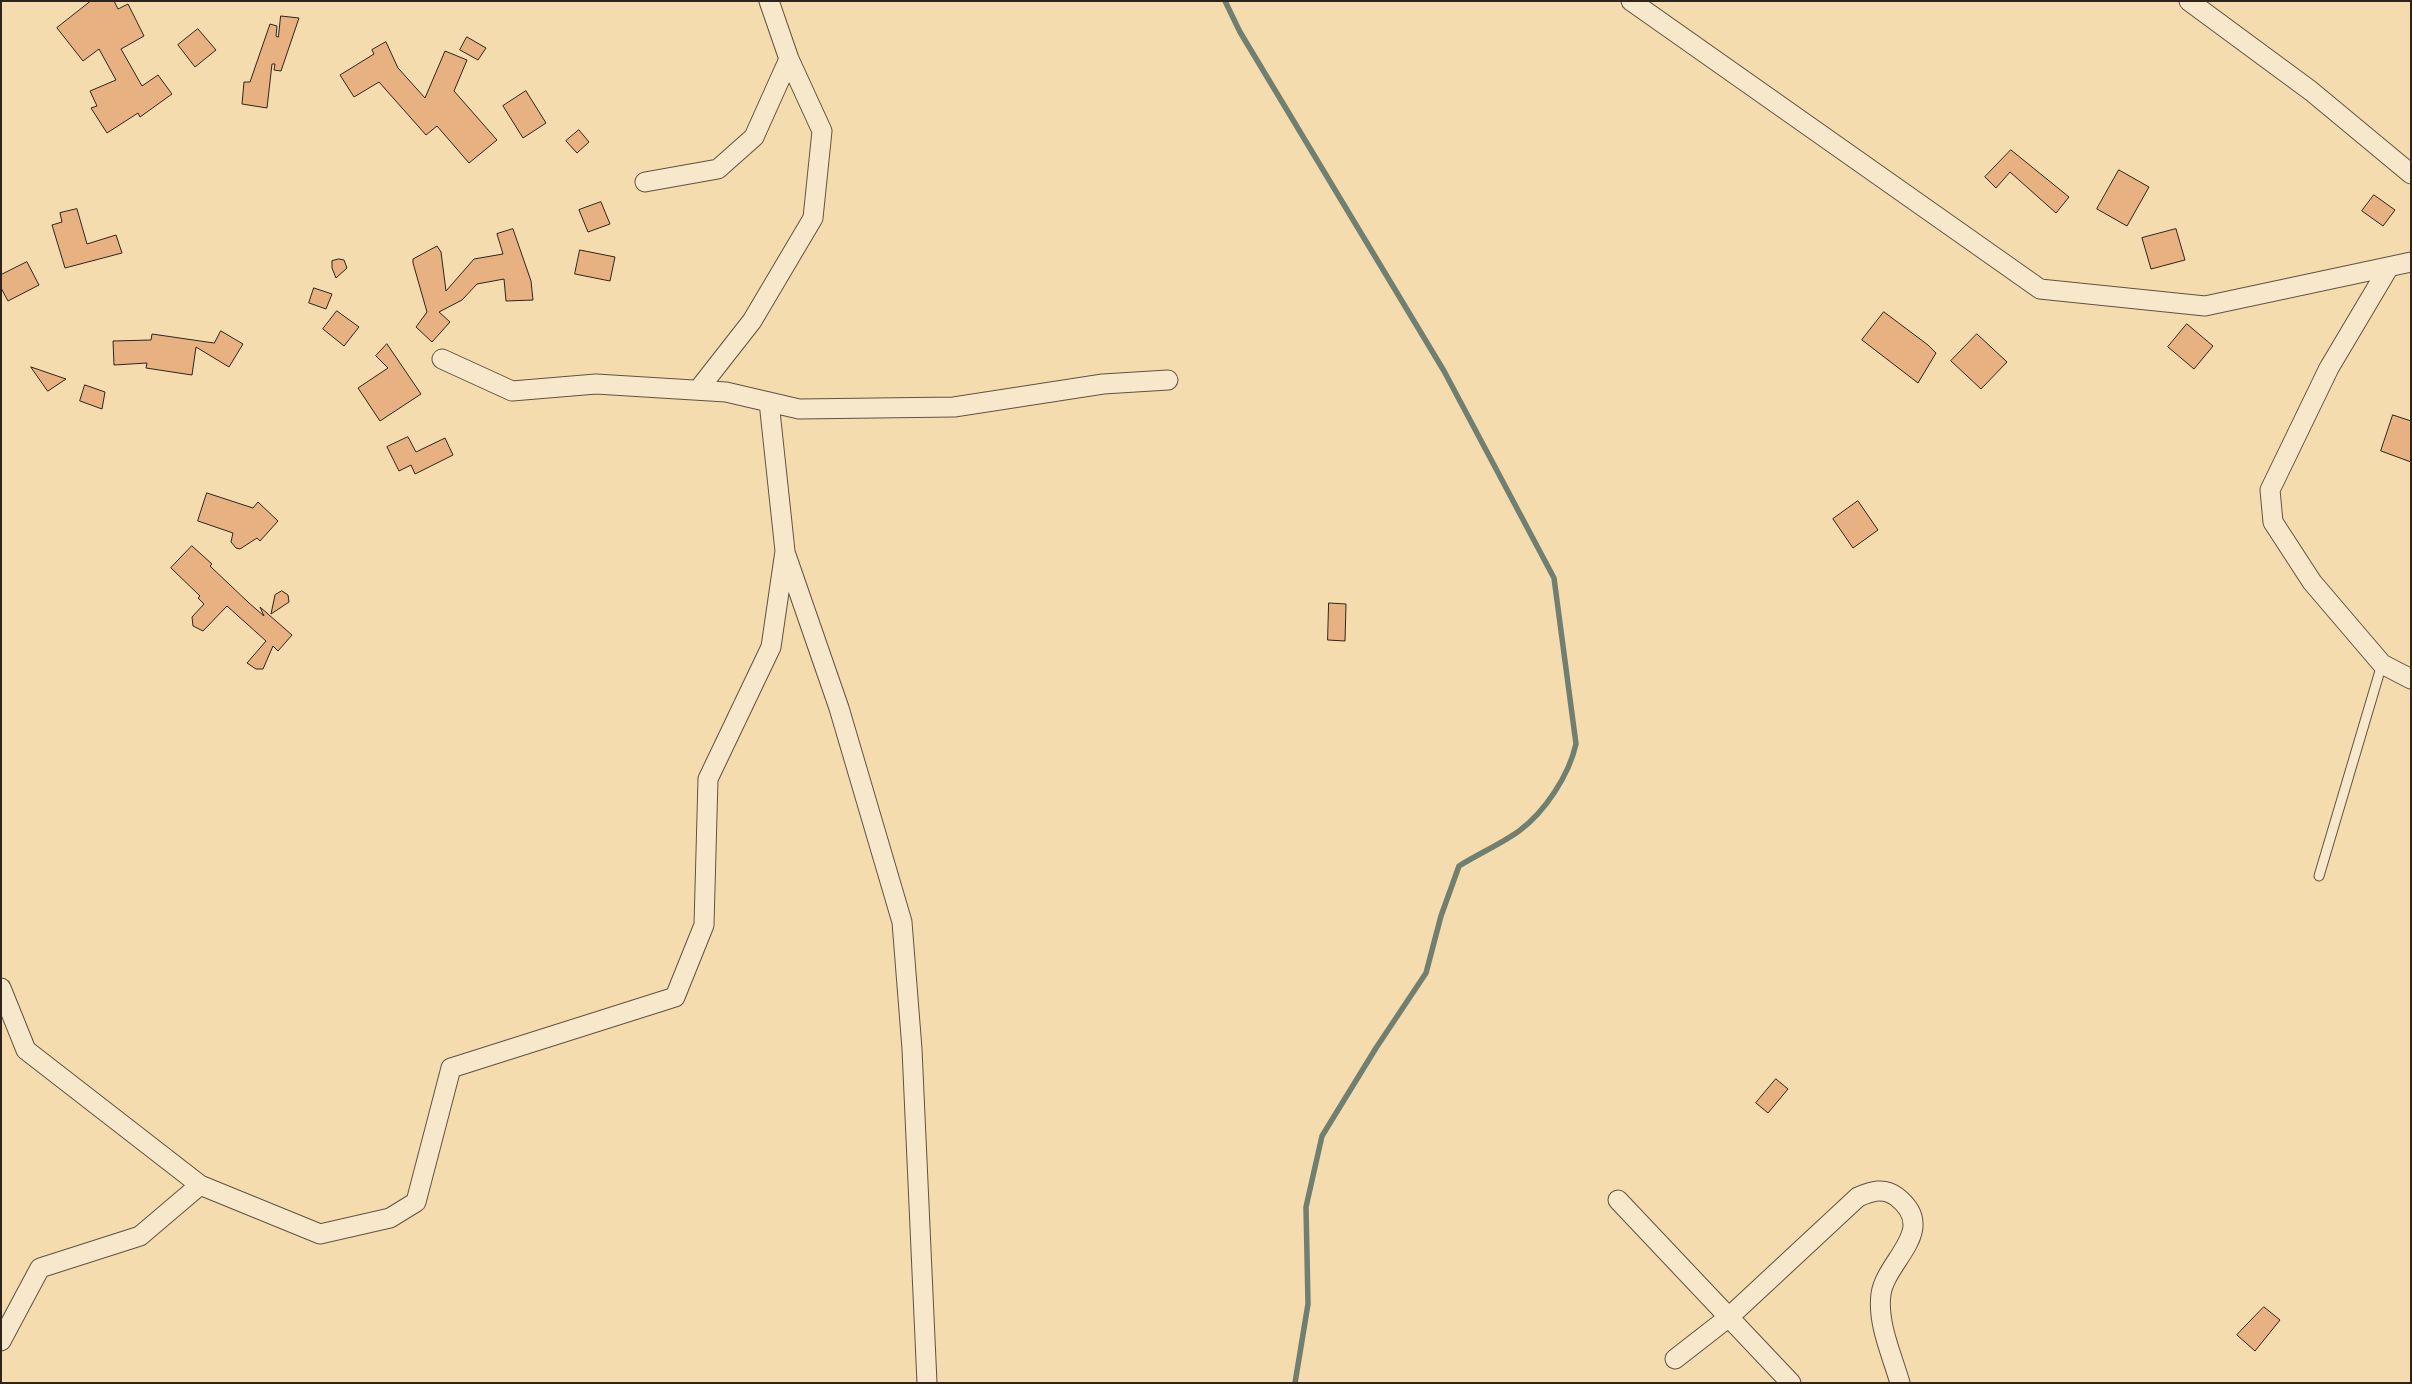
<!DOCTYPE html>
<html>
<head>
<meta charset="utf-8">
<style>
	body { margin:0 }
	#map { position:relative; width:2412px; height:1384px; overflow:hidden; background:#f4dcaf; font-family:Cardo,serif }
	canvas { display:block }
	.frame { position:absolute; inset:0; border:2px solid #2e241c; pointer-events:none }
</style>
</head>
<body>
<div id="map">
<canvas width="2412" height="1384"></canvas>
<div class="frame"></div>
</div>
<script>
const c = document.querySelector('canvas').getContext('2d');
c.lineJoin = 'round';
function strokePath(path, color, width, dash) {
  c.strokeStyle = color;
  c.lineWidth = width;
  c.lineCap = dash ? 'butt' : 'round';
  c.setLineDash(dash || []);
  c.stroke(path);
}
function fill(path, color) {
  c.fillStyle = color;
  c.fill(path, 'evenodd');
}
const stream = new Path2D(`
	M1225 1 1240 32 1444 371 1554 578 1576 744C1569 775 1545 812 1519 831 1501 844 1478 854 1459 866L1441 916 1426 973 1376 1048 1322 1136 1306 1207 1308 1304 1295 1383`);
const building = new Path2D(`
	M91 1H114L118 9 128 4 144 36 121 49 142 86 158 75 172 94 140 117 138 113 107 133 91 108 97 106 90 91 116 80 99 49 83 61 57 28Z
	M281 16 299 18 281 71 274 70 275 64H272L267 108 242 104 244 82H250L270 24 277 26 276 36 278 37Z
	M198 29 216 50 195 67 178 45Z
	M467 37 486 48 478 60 460 50Z
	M386 42 398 68 425 98 445 51 467 60 454 91 497 140 469 163 437 126 426 135 379 82 354 97 340 75 374 54 372 50Z
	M526 91 546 123 523 138 503 106Z
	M579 130 589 142 577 153 566 141Z
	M2011 150 2069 197 2056 213 2010 172 1996 188 1985 177Z
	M2119 170 2149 187 2127 226 2097 209Z
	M2374 195 2395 210 2383 226 2362 211Z
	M601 202 610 224 588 232 579 210Z
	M77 209 87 244 116 235 122 253 65 268 52 225 62 222 60 213Z
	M513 229 531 281 533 300 506 301 504 279 477 284 462 300 439 312 450 322 432 342 416 327 427 312 413 263V259L437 246 441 252 446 291 474 259 503 254 497 234Z
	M2176 229 2185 260 2151 269 2142 238Z
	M580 250 615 257 610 281 575 274Z
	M339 259 344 260 347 268 336 278 332 268V261Z
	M27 262 39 285 8 301 1 288V275Z
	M314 288 332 294 326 309 309 303Z
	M337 311 359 327 344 346 323 329Z
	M1884 312 1928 345 1936 353 1918 383 1862 340Z
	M2187 324 2213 346 2194 369 2168 347Z
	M221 331 243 344 229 367 196 347 192 375 146 368 147 363 114 365 113 341 151 340 152 334 214 343Z
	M1977 334 2007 362 1981 389 1951 361Z
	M387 344 421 394 380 421 358 388 388 368 376 356Z
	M31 367 66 379 48 391Z
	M85 385 105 392 102 409 80 401Z
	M2393 415 2411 421V462L2381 451Z
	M408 437 416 452 445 438 453 455 415 474 411 465 399 471 387 447Z
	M207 493 253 508 258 502 278 521 260 541 257 538 240 549 236 548 231 542 233 533 198 521Z
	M1858 501 1878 530 1853 548 1833 519Z
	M192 546 212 564 210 566 249 603 264 616 260 607 292 635 278 651 273 646 263 669H256L247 663 266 641 227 606 203 631 193 626 192 617 204 604 198 598 200 596 171 568Z
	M282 591 288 595 289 602 271 614 275 595Z
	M1329 603 1346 604 1345 641 1328 640Z
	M1776 1079 1788 1089 1768 1113 1756 1103Z
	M2264 1307 2280 1320 2255 1351 2237 1335Z`);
const lane = new Path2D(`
	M2319 876 2382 664`);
const street = new Path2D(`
	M769 1 789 59
	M1631 1 2040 289 2205 306 2411 262
	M2189 1 2311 91 2411 174
	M645 182 718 169 754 137 789 59 822 131 813 218 752 321 698 390
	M2389 267 2329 368 2270 490 2273 522 2312 582 2382 664 2411 679
	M442 359 512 391 596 384 726 392 799 409 954 407 1103 384 1168 380
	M786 555 839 708 902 922 912 1049 927 1383
	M1 988 26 1050 200 1185 320 1234 390 1218 416 1202 451 1068 675 997 704 925 708 779 771 647 785 551 769 402
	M1618 1200 1791 1383
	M1 1341 40 1268 140 1236 200 1185
	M1675 1359 1729 1317 1858 1197C1872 1191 1884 1187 1897 1197 1939 1230 1886 1260 1881 1294 1877 1323 1892 1355 1900 1383`);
strokePath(stream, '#707f6f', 5.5);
fill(building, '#e8b182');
strokePath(building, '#2e241c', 1);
strokePath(lane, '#605241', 11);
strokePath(street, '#605241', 21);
strokePath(lane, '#f8e8cb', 9);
strokePath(street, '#f8e8cb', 19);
</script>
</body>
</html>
